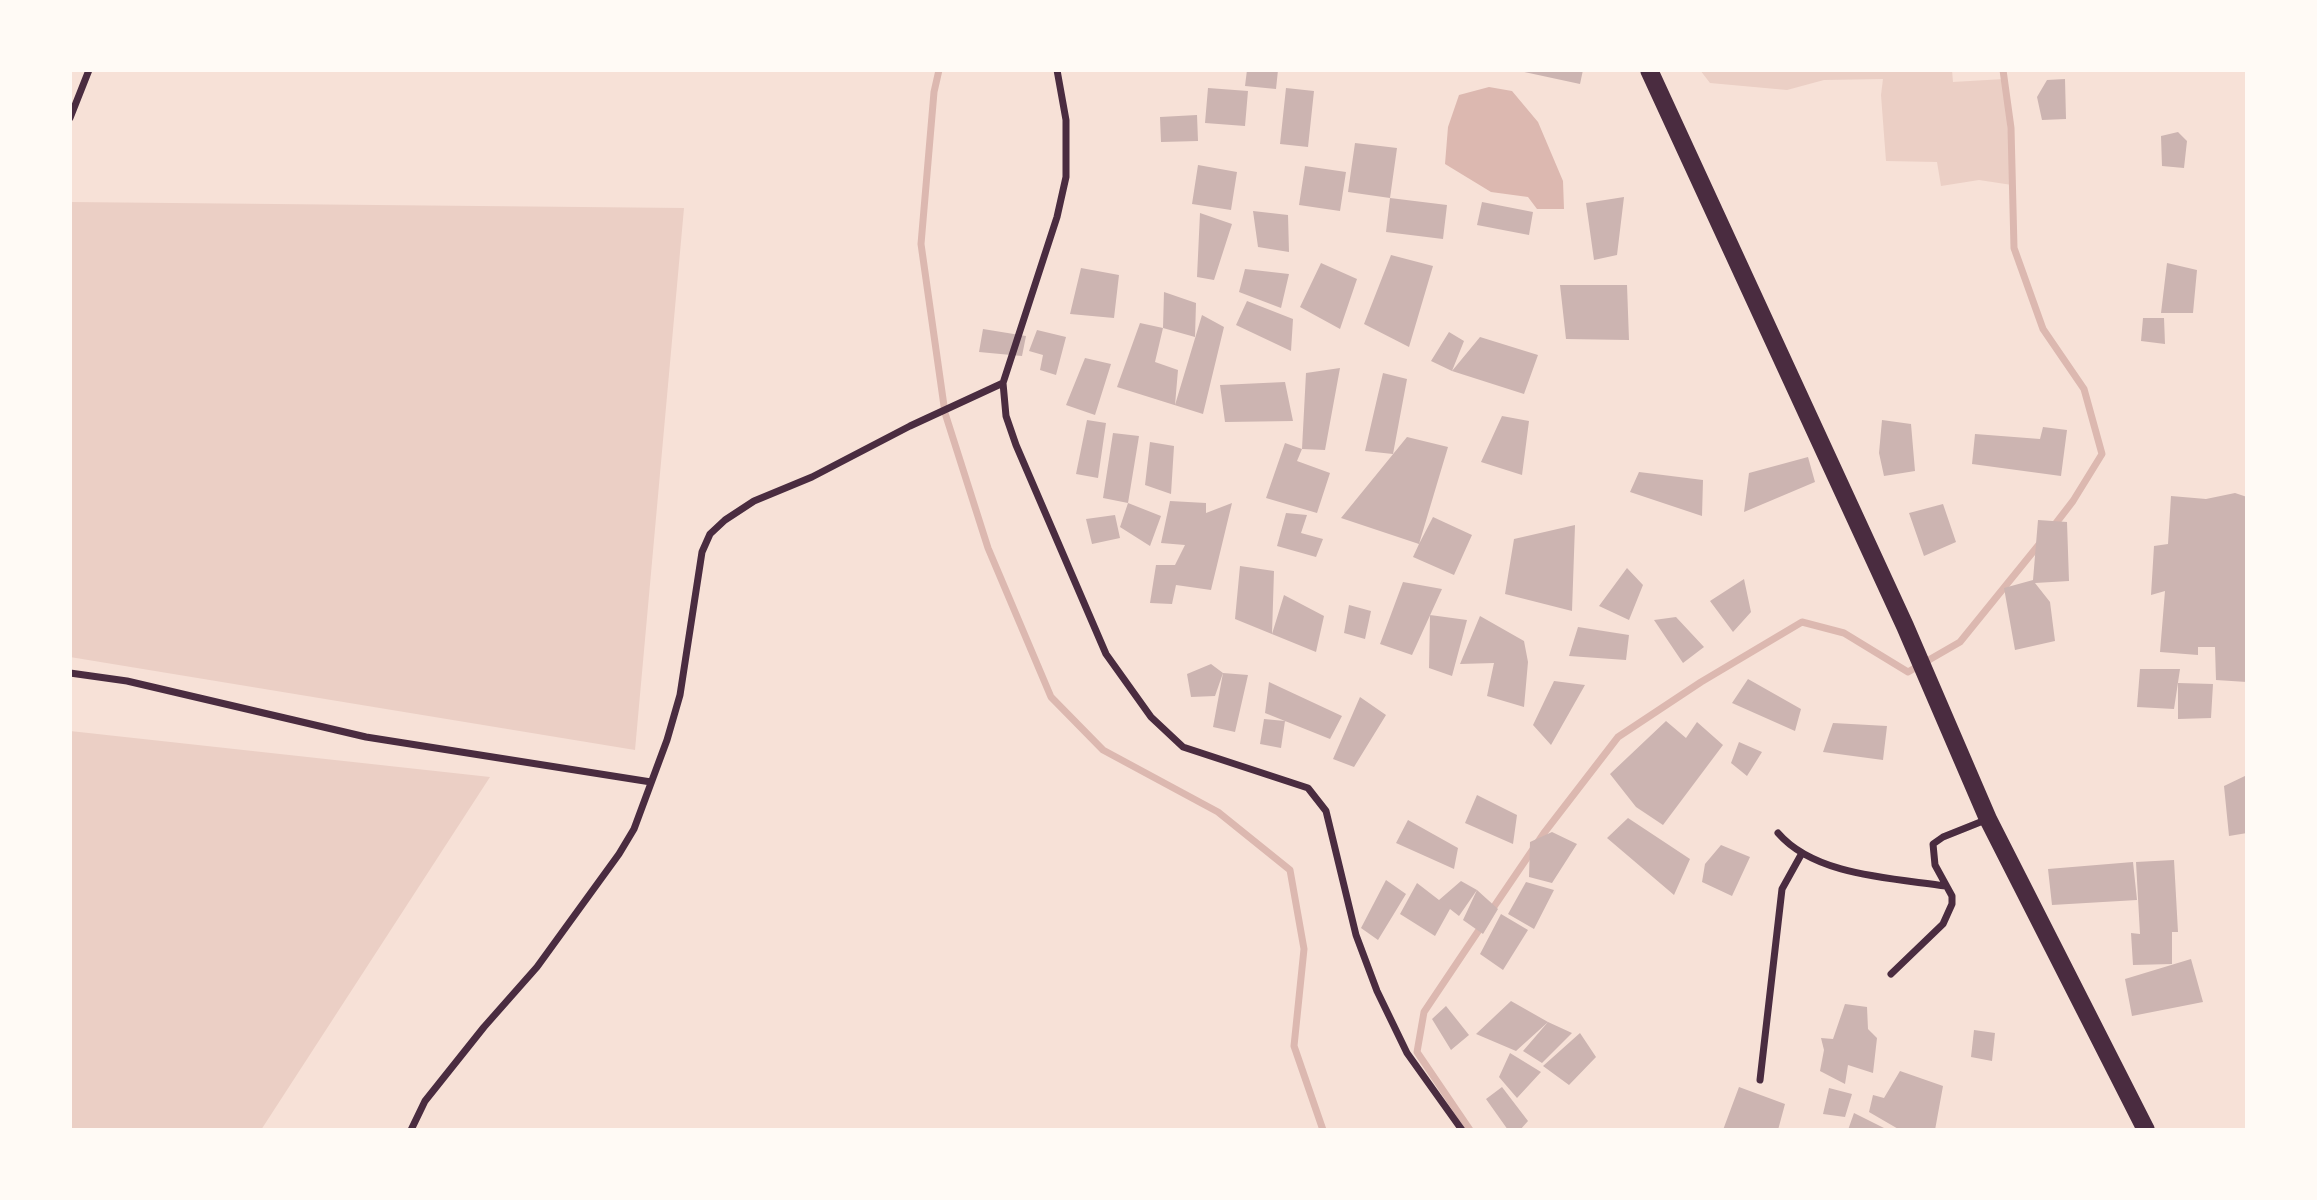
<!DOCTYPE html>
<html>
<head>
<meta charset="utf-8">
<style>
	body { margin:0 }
	#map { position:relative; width:2317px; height:1200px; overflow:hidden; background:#f7e1d7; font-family:"Archivo Narrow",sans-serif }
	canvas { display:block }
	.frame { position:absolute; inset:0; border:72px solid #fffaf5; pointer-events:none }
</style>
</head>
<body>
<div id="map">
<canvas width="2317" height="1200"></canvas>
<div class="frame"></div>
</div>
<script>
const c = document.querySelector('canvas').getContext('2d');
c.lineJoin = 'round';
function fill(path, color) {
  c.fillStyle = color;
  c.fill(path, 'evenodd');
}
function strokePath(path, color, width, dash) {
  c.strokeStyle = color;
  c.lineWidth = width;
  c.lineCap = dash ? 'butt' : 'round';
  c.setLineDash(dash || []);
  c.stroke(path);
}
const green = new Path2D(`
	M1700 70H1952L1953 82 2004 79 2012 185 1979 180 1941 186 1937 162 1886 161 1881 95 1883 79 1824 80 1787 90 1710 83Z
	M70 202 684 208 635 750 70 657Z
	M70 731 490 777 261 1130H70Z`);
const water = new Path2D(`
	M1489 87 1512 91 1538 122 1563 181 1564 209H1537L1528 197 1491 192 1445 164 1448 127 1459 95Z`);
const stream = new Path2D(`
	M939 70 934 92 921 244 945 413 988 548 1051 697 1103 750 1218 812 1290 870 1304 949 1294 1046 1323 1130
	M2003 70 2011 128 2014 248 2043 329 2084 389 2102 454 2073 501 2053 527
	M1491 911 1544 833 1618 737 1701 682 1802 622 1844 633 1908 672 1960 642 2041 542
	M1470 1130 1417 1052 1424 1012 1483 924`);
const building = new Path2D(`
	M1247 70H1278L1276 89 1245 86Z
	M1515 70H1583L1580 84Z
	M2065 79 2066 119 2042 120 2037 97 2047 80Z
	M1208 88 1248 91 1245 126 1205 123Z
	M1286 88 1314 91 1308 147 1280 144Z
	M1197 115 1198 141 1161 142 1160 117Z
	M2178 132 2187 141 2184 168 2162 166 2161 136Z
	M1355 143 1397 148 1390 198 1447 205 1443 239 1386 232 1390 198 1348 192Z
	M1198 165 1237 172 1231 210 1192 204Z
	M1305 166 1346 172 1340 211 1299 205Z
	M1624 197 1617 255 1594 260 1586 203Z
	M1482 202 1533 212 1529 235 1477 225Z
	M1253 211 1288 215 1289 252 1258 247Z
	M1200 213 1232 224 1214 280 1197 277Z
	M1391 255 1433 266 1409 347 1364 324Z
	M1321 263 1357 279 1340 329 1300 307Z
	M2167 263 2197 270 2193 313H2161Z
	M1081 268 1119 275 1114 318 1070 314Z
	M1245 269 1289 274 1281 308 1239 292Z
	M1560 285H1627L1629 340 1566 339Z
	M1164 292 1196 303 1195 337 1163 328Z
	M1247 301 1293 319 1291 351 1236 325Z
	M1202 315 1224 327 1203 414 1117 387 1140 323 1163 328 1155 362 1178 370 1175 405Z
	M2143 318H2164L2165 344 2141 341Z
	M983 329 1026 336 1022 356 979 352Z
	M1037 330 1066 337 1056 375 1040 370 1043 355 1029 351Z
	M1449 332 1464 341 1452 371 1480 337 1538 355 1524 394 1452 371 1431 361Z
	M1085 358 1111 364 1095 415 1066 405Z
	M1340 368 1325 450 1302 449 1306 373Z
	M1383 373 1407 379 1393 454 1365 451Z
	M1285 382 1293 421 1225 422 1220 385Z
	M1502 416 1529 421 1522 475 1481 462Z
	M1087 420 1106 423 1098 478 1076 474Z
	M1882 420 1911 424 1915 471 1884 476 1879 453Z
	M2043 427 2067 430 2061 476 1972 464 1975 434 2040 439Z
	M1113 433 1139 436 1128 503 1161 516 1150 546 1120 527 1128 503 1103 498Z
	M1407 437 1448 447 1419 544 1433 517 1472 535 1454 575 1413 557 1419 544 1341 518Z
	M1150 442 1174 446 1171 494 1145 485Z
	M1285 443 1302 449 1297 461 1330 473 1317 513 1266 498Z
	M1808 457 1815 482 1744 512 1749 473Z
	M1639 472 1703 480 1702 516 1630 492Z
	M2235 493 2247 497V682L2216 680 2215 647H2198V655L2160 652 2165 591 2151 595 2154 546 2168 544 2171 496 2206 499Z
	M1170 501 1206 503V513L1232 503 1211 590 1176 585 1172 604 1150 603 1156 565H1175L1185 545 1161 543Z
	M1943 504 1956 542 1924 556 1909 513Z
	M1286 513 1307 515 1301 533 1323 539 1316 557 1277 546Z
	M1115 515 1120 538 1092 544 1086 519Z
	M2038 520 2067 522 2069 581 2035 583 2050 602 2055 641 2015 650 2004 588 2033 580Z
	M1575 525 1572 611 1505 594 1514 539Z
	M1240 566 1274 571 1272 634 1284 595 1324 616 1316 652 1235 619Z
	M1627 568 1643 585 1629 620 1599 606Z
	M1744 579 1751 612 1733 632 1710 601Z
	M1403 582 1442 589 1412 655 1380 644Z
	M1349 605 1371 611 1365 639 1344 633Z
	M1430 615 1467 620 1452 676 1429 668Z
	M1480 616 1524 641 1528 662 1524 707 1487 696 1494 663 1460 664Z
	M1676 617 1704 647 1683 663 1654 620Z
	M1578 627 1629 635 1626 660 1569 656Z
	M1211 664 1223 673 1248 675 1235 732 1213 727 1223 673 1215 696 1191 697 1187 674Z
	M2140 669H2180L2174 709 2137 707Z
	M1748 679 1801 709 1795 731 1732 703Z
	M1554 681 1585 685 1551 745 1533 725Z
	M1269 682 1342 716 1330 739 1265 713Z
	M2178 683 2213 684 2211 718 2178 719Z
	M1360 697 1386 715 1354 767 1333 759Z
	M1264 719 1285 721 1281 748 1260 744Z
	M1666 721 1686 738 1697 722 1723 745 1663 825 1636 807 1610 774Z
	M1833 723 1887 726 1883 760 1823 752Z
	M1739 742 1762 752 1747 776 1731 763Z
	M2247 775V833L2229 836 2224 786Z
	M1477 795 1517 815 1513 844 1465 823Z
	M1628 818 1690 859 1674 895 1607 838Z
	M1408 820 1458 848 1454 869 1396 843Z
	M1552 832 1577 844 1552 883 1529 877 1530 842Z
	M1721 845 1750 857 1732 896 1702 882 1705 864Z
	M2174 860 2178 932H2172V964L2133 965 2131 933 2140 934 2136 862Z
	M2133 862 2137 900 2052 905 2048 869Z
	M1386 880 1406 894 1378 940 1361 928Z
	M1461 881 1477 890 1498 909 1483 934 1463 920 1477 890 1459 916 1450 909 1435 936 1400 914 1417 883 1439 900Z
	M1526 882 1554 890 1534 929 1508 914Z
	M1501 914 1528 930 1503 970 1480 954Z
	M2191 959 2203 1002 2132 1016 2125 979Z
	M1511 1001 1548 1022 1516 1051 1476 1034Z
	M1845 1004 1867 1007 1868 1029 1877 1038 1873 1073 1848 1065 1845 1084 1820 1071 1824 1050 1821 1038 1833 1039Z
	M1446 1006 1469 1035 1451 1050 1432 1019Z
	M1548 1022 1572 1033 1542 1063 1523 1051Z
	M1974 1030 1995 1033 1992 1061 1971 1057Z
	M1580 1033 1596 1057 1569 1085 1543 1066Z
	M1510 1053 1541 1072 1517 1098 1499 1077Z
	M1900 1071 1943 1086 1935 1130H1900L1869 1112 1873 1095 1884 1098Z
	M1502 1087 1528 1121 1520 1130H1508L1486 1099Z
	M1739 1087 1785 1104 1778 1130H1723Z
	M1829 1088 1852 1094 1845 1117 1823 1114Z
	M1854 1113 1888 1130H1848Z`);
const minor = new Path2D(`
	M70 118 89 70
	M1003 383 1006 416 1016 445 1106 654 1151 717 1183 747 1308 788 1326 811 1356 935 1377 991 1407 1053 1462 1130
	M70 673 127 681 366 737 651 782
	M1778 833C1815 876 1892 878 1946 886
	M1891 974 1943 924 1952 904V896L1935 865 1933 844 1943 837 1988 819
	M1760 1080 1782 889 1802 853
	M411 1130 425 1101 484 1027 537 967 619 854 634 829 667 740 680 695 702 552 710 534 725 520 754 501 812 477 910 426 1003 383 1057 217 1066 177V120L1057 70`);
const primary = new Path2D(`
	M1649 70 1905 626 1988 819 2146 1130`);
fill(green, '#ebcfc5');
fill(water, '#dcb8b0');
strokePath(stream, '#dcb8b0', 7);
fill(building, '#ccb4b1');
strokePath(minor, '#4a2c40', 7);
strokePath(primary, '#4a2c40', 18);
</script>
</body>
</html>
